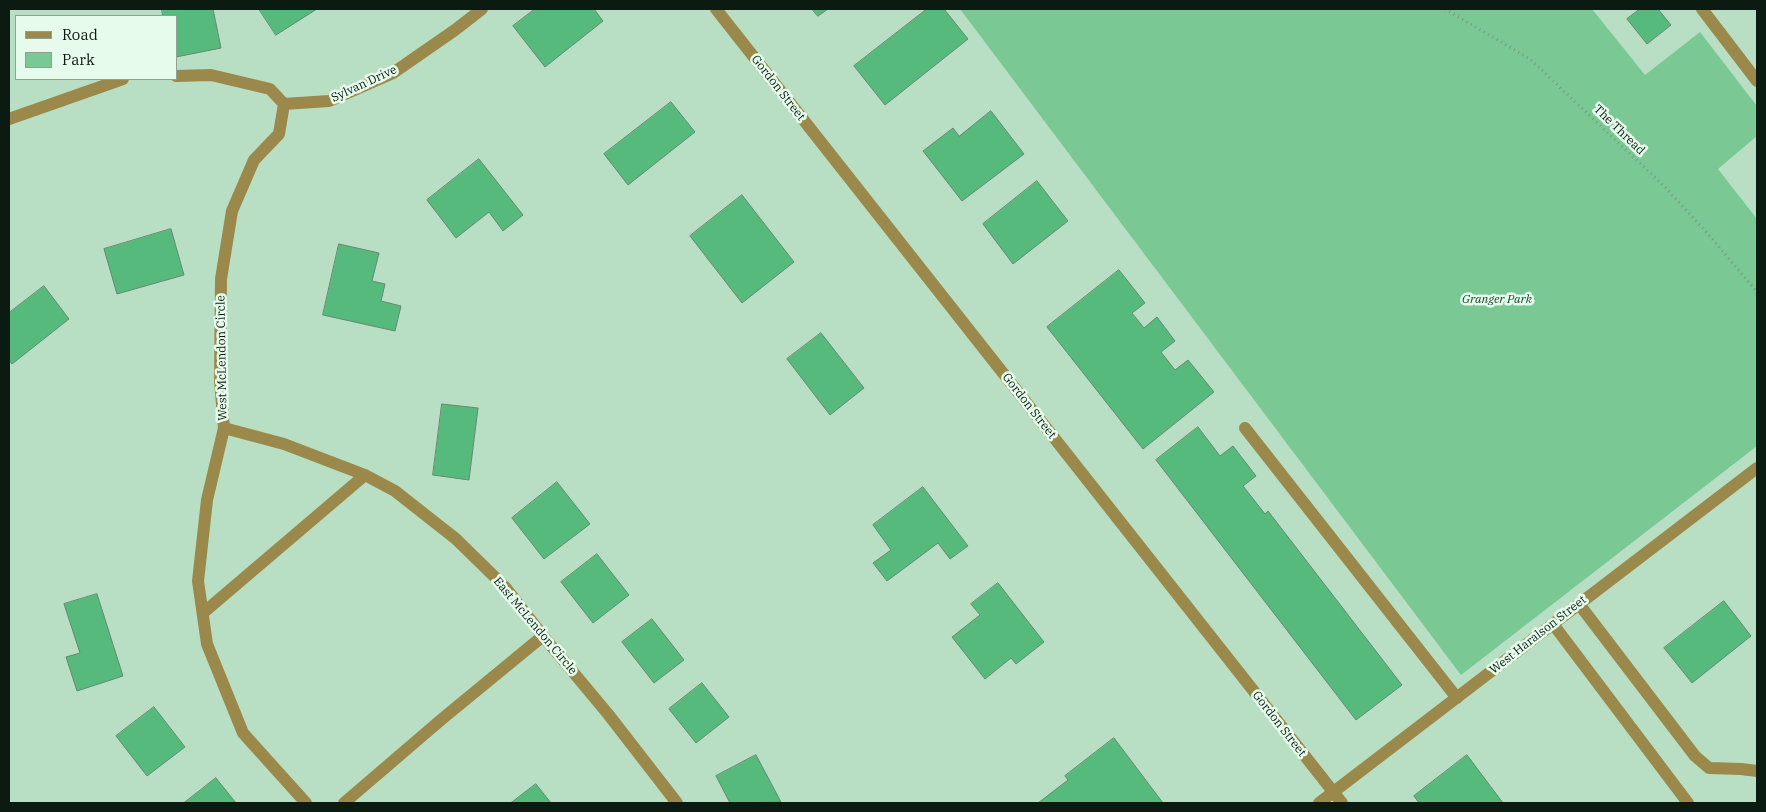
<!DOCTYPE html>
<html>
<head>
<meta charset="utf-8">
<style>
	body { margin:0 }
	#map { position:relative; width:1766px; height:812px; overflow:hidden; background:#b8dfc3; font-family:"IBM Plex Serif",serif }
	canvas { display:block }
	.frame { position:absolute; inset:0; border:10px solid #0c1b11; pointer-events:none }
	.legend { position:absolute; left:15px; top:15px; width:162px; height:65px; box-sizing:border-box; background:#e7fbec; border:1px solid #8fa194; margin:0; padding:6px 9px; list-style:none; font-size:15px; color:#0c1b11 }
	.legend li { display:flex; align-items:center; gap:10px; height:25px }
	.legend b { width:25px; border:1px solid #8fa194 }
</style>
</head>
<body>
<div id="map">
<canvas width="1766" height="812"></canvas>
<div class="frame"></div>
<ul class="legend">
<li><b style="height:6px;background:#9a894a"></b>Road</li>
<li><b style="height:14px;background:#7ac894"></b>Park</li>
</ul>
</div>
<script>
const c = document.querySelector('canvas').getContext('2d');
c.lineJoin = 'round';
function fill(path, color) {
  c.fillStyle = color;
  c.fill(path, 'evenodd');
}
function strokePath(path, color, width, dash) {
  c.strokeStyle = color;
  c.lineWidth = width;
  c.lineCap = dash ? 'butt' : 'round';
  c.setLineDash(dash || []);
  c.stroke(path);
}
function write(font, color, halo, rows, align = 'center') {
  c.font = font + ' "IBM Plex Serif",serif';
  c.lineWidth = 5;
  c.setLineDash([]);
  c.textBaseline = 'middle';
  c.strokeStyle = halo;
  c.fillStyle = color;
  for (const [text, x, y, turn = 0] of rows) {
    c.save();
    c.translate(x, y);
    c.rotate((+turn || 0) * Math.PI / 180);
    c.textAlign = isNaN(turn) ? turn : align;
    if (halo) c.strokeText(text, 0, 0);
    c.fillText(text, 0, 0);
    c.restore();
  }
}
const green = new Path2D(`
	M960 9H1592L1645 75 1700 32 1757 106V136L1718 169 1757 219V446L1461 675Z`);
const building = new Path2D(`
	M162 9H213L221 48 176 57V16H163Z
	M259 9H317L276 35Z
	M535 9H594L603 21 545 67 513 26Z
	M812 9H828L818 16Z
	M927 9H944L968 39 885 105 854 66Z
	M1640 9H1658L1671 25 1647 44 1627 19Z
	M671 102 695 132 628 185 604 154Z
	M991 111 1024 154 962 201 923 151 953 128 959 136Z
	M479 159 523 215 503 231 489 212 456 238 427 200Z
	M1037 181 1068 221 1013 264 983 224Z
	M742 195 794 262 742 303 690 236Z
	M171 229 184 275 117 294 104 249Z
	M339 244 379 253 372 281 385 284 381 301 401 306 395 331 323 315Z
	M1119 270 1145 303 1132 313 1144 328 1157 317 1175 341 1161 352 1175 370 1188 360 1214 392 1143 449 1047 327Z
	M44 286 69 319 12 364 9 360V313Z
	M821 333 864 388 830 415 787 359Z
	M442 404 478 408 469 480 433 475Z
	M1198 427 1220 456 1233 446 1256 476 1243 486 1265 514 1268 511 1402 685 1356 720 1156 460Z
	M557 482 590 524 544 559 512 518Z
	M923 487 968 546 950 559 938 543 887 581 873 563 891 550 873 525Z
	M597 554 629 595 593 623 561 582Z
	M998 583 1044 642 1016 664 1011 658 985 679 952 637 980 615 971 604Z
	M97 594 123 676 77 691 66 657 80 653 64 604Z
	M1724 601 1751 636 1692 683 1664 648Z
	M652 619 684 660 654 683 622 642Z
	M702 683 729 717 696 743 669 709Z
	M154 707 185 747 147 776 116 736Z
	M1114 738 1163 803H1038L1068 780 1065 776Z
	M756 755 781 802 730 803 716 776Z
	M1467 755 1503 803H1419L1414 796Z
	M216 778 236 803H184Z
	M536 784 551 803H511Z`);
const path = new Path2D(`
	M1445 9 1530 59 1663 185 1709 235 1757 292`);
const minor = new Path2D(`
	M716 9 1342 803
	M1702 9 1757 81
	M176 76 211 75 270 89 284 104 329 101 393 73 455 30 482 9
	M284 104 279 134 254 160 232 211 221 279 220 381 224 428 207 500 198 581 207 644 243 733 306 803
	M9 119 123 79
	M224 428 284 444 365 475 395 491 456 539 505 587 543 636 608 714 677 803
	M1245 428 1457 698
	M1579 604 1695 756 1709 768 1741 769 1757 771
	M203 613 365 475
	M1553 624 1688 803
	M344 803 442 719 543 636
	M1319 803 1757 468`);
const streetNames = [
	["Sylvan Drive",364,84,-25],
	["Gordon Street",778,88,52],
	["The Thread",1619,130,44],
	["West McLendon Circle",222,358,-91],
	["Gordon Street",1029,406,52],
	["East McLendon Circle",535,626,50],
	["West Haralson Street",1538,635,-38],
	["Gordon Street",1279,724,52]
];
const parkNames = [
	["Granger Park",1497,300]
];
fill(green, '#7ac894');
fill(building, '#56ba7c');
strokePath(building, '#648970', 1);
strokePath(path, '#7a9883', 3, [1, 4]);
strokePath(minor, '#9a894a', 12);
write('12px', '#0c1b11', '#e7fbec', streetNames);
write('italic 12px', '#1a432a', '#e7fbec', parkNames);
</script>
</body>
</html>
